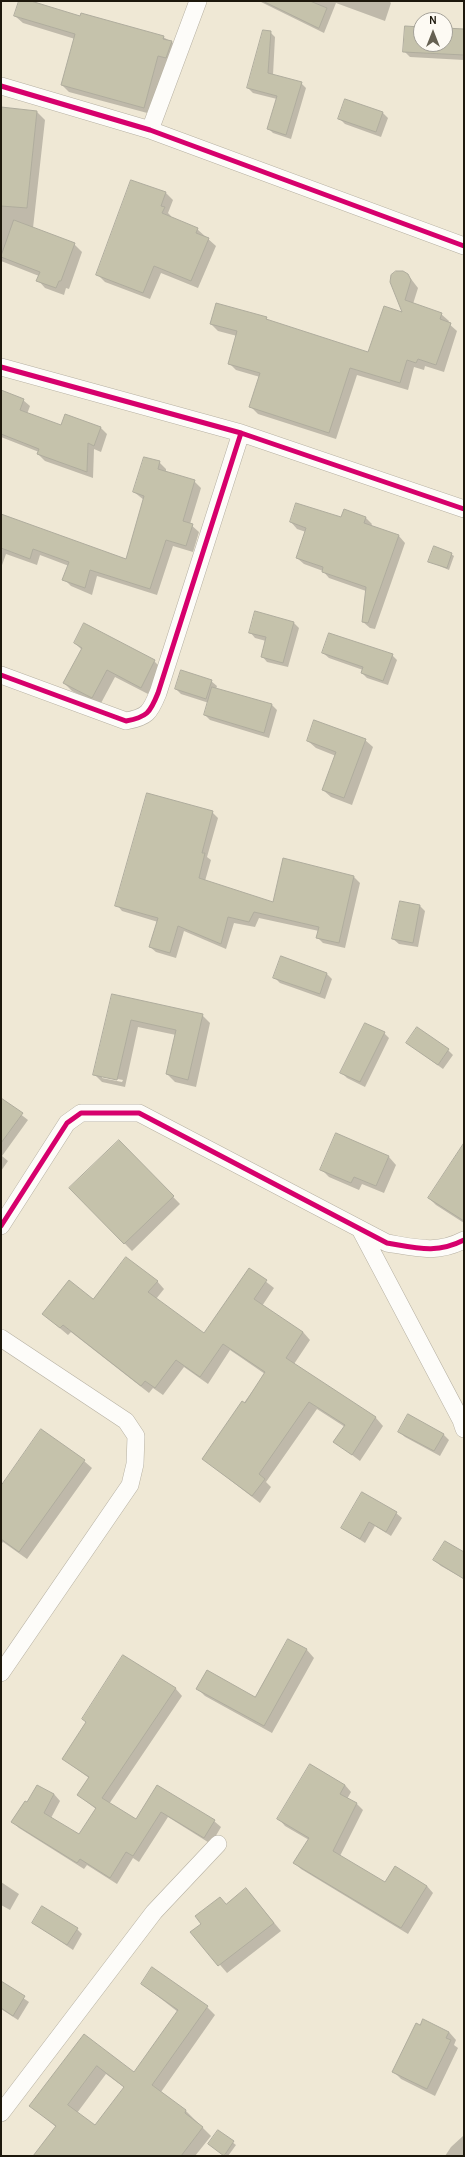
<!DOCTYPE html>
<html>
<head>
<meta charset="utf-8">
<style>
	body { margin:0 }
	#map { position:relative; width:465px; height:2157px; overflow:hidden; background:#efe8d5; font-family:Karla,sans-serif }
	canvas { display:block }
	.frame { position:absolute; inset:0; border:2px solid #1d180c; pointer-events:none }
	.north { position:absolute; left:413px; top:12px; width:40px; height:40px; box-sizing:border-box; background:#fdfaf3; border:1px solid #a3a097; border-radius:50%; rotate:0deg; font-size:11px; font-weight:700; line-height:16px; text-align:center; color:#1d180c }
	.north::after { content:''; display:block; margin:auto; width:14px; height:18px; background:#666152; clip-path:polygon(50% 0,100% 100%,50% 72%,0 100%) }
</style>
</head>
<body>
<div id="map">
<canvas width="465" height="2157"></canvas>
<div class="frame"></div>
<div class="north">N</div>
</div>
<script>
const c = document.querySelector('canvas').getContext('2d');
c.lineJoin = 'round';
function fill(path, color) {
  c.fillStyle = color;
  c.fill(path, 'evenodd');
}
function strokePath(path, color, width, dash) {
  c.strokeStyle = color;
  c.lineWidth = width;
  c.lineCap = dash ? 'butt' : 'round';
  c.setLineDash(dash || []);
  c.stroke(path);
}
const shadow = new Path2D(`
	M20 1H27L81 17 163 37 172 42 179 49 173 64 166 62 151 114 69 92 62 85 75 39 23 23 15 16Z
	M259 1H389L391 3 385 21 336 3 324 33Z
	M421 28V44H445V29L464 30V60L410 57 404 51Z
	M270 32 275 37 273 75 301 83 306 88 291 139 273 133 268 128 277 99 253 93 248 88Z
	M346 100 383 113 388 118 381 137 345 124 339 118Z
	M1 108 37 112 45 120 33 228 74 244 82 252 69 289 66 288 64 295 45 288 38 280 39 276 1 261Z
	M132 181 166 193 173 200 168 213 171 216 170 218 197 229 216 246 198 288 161 273 150 299 105 282 97 274Z
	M408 275 418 288 413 304 441 314 449 321 448 323 457 331 444 372 425 366 424 370 414 367 408 390 357 375 336 439 258 414 250 406 260 377 236 370 229 363 237 336 218 331 211 324 266 318 270 322 369 354 404 313 391 282Z
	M1 395 23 400 30 406 27 414 61 427 101 428 107 434 101 452 94 449 93 478 45 461 38 454 39 452 1 437Z
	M159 462 166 469V472L194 481 201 488 190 524 199 532 193 552 173 546 157 595 97 576 92 595 71 586 64 579 69 566 40 555 37 565 6 554 1 568V515L126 560 144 500 134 492Z
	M366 518 372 524 371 526 399 536 405 543 375 629 370 628 363 622 366 591 329 578 323 571 304 564 297 558 306 532 297 529 291 522Z
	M451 554 454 556 449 570 430 562Z
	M294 623 299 628 288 667 267 662 262 656 266 641 255 638 250 632Z
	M75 643 154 661 162 669 148 694 115 677 100 705 72 691 64 683 82 650Z
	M323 653 392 655 397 660 388 685 367 678 362 673 363 670 329 658Z
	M211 681 217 686 216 689 272 705 277 710 269 738 210 720 205 715 209 703 181 694 176 689Z
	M365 740 373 747 352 805 331 797 323 790 336 756 316 748 308 741Z
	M212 812 218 818 207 857 211 860 205 881 273 904 284 860 354 877 360 883 345 948 323 943 318 938 319 931 259 918 255 927 234 923 226 949 184 931 176 958 156 952 150 947 158 922 122 911 117 905Z
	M420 906 425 911 418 947 399 944 393 939Z
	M327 974 332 979 325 999 280 983 274 977Z
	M113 995 202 1015 210 1023 196 1087 175 1082 167 1074 176 1035 138 1027 125 1087 102 1082 94 1074ZM102 1076 123 1080 122 1082 102 1078Z
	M384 1033 389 1038 365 1087 347 1078 342 1073Z
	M407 1043 448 1050 453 1055 443 1069Z
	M1 1099 28 1120 2 1156 8 1161 1 1171Z
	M337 1134 389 1157 396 1165 384 1193 362 1184 359 1190 329 1177 321 1169Z
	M119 1141 180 1204 132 1251 70 1188Z
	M464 1145V1223L436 1205 429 1198Z
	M250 1269 274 1288 262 1306 303 1332 310 1340 294 1364 376 1418 383 1426 360 1461 335 1442 345 1427 317 1409 266 1482 271 1487 260 1503 203 1459 265 1374 230 1350 208 1384 184 1367 163 1395 153 1388 149 1393 71 1332 68 1335 43 1314 157 1281 164 1289 156 1299 204 1334Z
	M399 1432 443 1434 449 1440 440 1456 405 1437Z
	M84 1461 92 1468 27 1559 3 1542 1 1544V1486Z
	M362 1493 396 1513 402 1518 391 1536 375 1526 365 1543 342 1528Z
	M464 1554V1579L441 1566 434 1560Z
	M288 1640 307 1650 314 1658 272 1733 205 1696 198 1689 256 1698Z
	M124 1656 176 1689 182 1696 109 1804 137 1820 158 1787 214 1821 221 1827 211 1844 168 1817 139 1862 133 1858 117 1884 87 1865 84 1869 19 1828 13 1822 28 1803 37 1786 54 1794 60 1801 51 1818 79 1835 96 1809 78 1795 89 1778 63 1759 87 1723Z
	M345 1785 351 1792 347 1799 357 1804 363 1810 340 1856 385 1884 395 1867 427 1886 433 1893 408 1934 301 1869 294 1862 309 1840 285 1826 279 1819Z
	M1 1882 19 1894 10 1910 1 1905Z
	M246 1889 281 1931 227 1973 192 1932Z
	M33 1923 77 1929 82 1934 73 1950Z
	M1 1983 29 2002 18 2020 1 2009Z
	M142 1984 207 2007 215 2015 161 2092 186 2111 211 2136 195 2156H38L56 2127 31 2106 84 2035 134 2073 178 2012ZM106 2074 125 2088 96 2127 77 2113Z
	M449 2032 456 2040 454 2045 458 2048 435 2096 401 2079 393 2071Z
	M218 2131 236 2145 228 2156 211 2146Z
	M463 2136 464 2156H445L451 2147Z`);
const building = new Path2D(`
	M19 1H31L80 16 81 13 164 36 163 39 172 41 166 58 158 56 144 108 61 85 75 34 14 16Z
	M263 1H310L327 8 319 28Z
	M405 26 421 27V44H445V28L464 29V55L403 52Z
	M263 30 271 31 268 73 302 82 286 135 267 129 277 96 247 88Z
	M345 99 383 112 376 132 338 119Z
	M1 107 37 111 27 208 1 206Z
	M131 180 166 192 161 206 165 207 162 213 198 228 196 233 209 238 191 281 154 266 143 293 96 275Z
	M14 220 75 243 61 281H59L56 288 36 281 40 272 1 257Z
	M396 271H403L408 274 411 280 405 300 442 313 440 319 451 323 436 365 418 359 416 363 407 360 400 383 350 368 329 433 249 407 260 373 228 364 237 331 210 324 216 303 267 317 266 319 368 352 384 306 402 312 390 282 391 275Z
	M1 390 24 399 20 410 61 425 65 414 101 427 94 446 88 443 87 472 37 454 39 449 1 434Z
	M144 457 160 461 158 469 195 480 183 521 193 524 186 546 166 540 150 589 90 570 85 588 62 580 69 562 33 549 30 559 1 548V514L126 559 144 496 133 492Z
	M296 503 341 517 344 509 366 517 364 523 399 535 368 623 362 622 366 587 322 572 323 567 296 558 306 528 290 522Z
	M434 546 452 553 447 568 428 562Z
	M255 611 294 622 283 663 261 657 266 637 249 633Z
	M84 623 155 660 141 688 107 670 92 698 63 683 82 648 74 643Z
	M329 633 393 654 383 681 361 673 363 667 322 653Z
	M181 670 212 680 206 699 175 689Z
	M212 687 272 704 264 733 204 715Z
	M314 720 366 739 344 798 322 790 336 752 307 741Z
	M147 793 213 811 202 853H205L199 878 273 902 283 858 354 876 339 943 316 938 319 927 254 912 249 922 228 917 221 944 178 926 170 953 149 947 158 918 115 906Z
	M400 901 420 905 413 943 392 939Z
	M281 956 327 973 320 994 273 978Z
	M112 994 203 1014 188 1080 166 1074 176 1030 131 1020 117 1080 93 1075Z
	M365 1023 385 1032 360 1082 340 1073Z
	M417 1027 449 1049 438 1065 406 1043Z
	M1 1098 23 1113 1 1143Z
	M336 1133 389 1156 376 1186 354 1177 351 1183 320 1170Z
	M119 1140 174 1196 124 1244 69 1188Z
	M464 1143V1221L428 1198Z
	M126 1257 158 1281 148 1292 204 1333 249 1268 267 1280 254 1299 303 1332 286 1358 376 1417 352 1455 333 1442 345 1425 309 1402 259 1474 265 1479 252 1496 202 1459 242 1401 245 1403 265 1372 223 1344 200 1377 176 1360 155 1388 145 1381 141 1386 63 1325 60 1328 42 1314 69 1280 93 1299Z
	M408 1414 444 1434 434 1451 398 1432Z
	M41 1429 85 1460 19 1552 1 1539V1486Z
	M362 1492 397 1512 386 1532 369 1522 360 1539 341 1528Z
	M445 1541 464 1552V1579L433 1560Z
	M288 1639 307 1649 264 1726 196 1689 207 1670 255 1697Z
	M123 1655 176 1688 102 1798 136 1819 157 1785 215 1820 204 1838 161 1812 133 1856 126 1852 110 1878 80 1859 77 1863 11 1822 25 1801 27 1802 37 1785 54 1794 44 1813 79 1834 96 1808 77 1795 89 1777 62 1759 86 1722 82 1719Z
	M310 1764 345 1785 340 1794 357 1803 333 1851 385 1882 395 1866 427 1886 401 1928 293 1863 309 1838 277 1819Z
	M246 1888 274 1923 218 1966 190 1932 201 1924 195 1916 220 1897 226 1904Z
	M42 1906 78 1928 67 1945 32 1923Z
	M152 1967 208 2006 152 2085 186 2110 185 2113 203 2127 181 2156H33L56 2126 29 2106 84 2034 134 2072 178 2010 141 1984ZM97 2066 124 2087 95 2125 68 2105Z
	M1 1981 25 1996 13 2016 1 2008Z
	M423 2019 449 2032 446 2038 451 2040 427 2089 392 2072 416 2023 420 2025Z
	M218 2130 234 2141 224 2156 208 2144Z`);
const minor = new Path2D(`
	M1 86 150 130 464 246
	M150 130 198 1
	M1 367 241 433 464 509
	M1 675 126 721C147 717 150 713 158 693L241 433
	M1 1226 67 1123 81 1113H139L387 1243C417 1248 437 1254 464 1240
	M360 1229 461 1420 464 1429
	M1 1338 126 1421 136 1436 135 1464 130 1485 1 1673
	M1 2113 154 1912 218 1844`);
const cycleway = new Path2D(`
	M1 86 150 130 464 246
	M1 367 241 433 464 509
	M1 675 126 721C147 717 150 713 158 693L241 433
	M1 1226 67 1123 81 1113H139L387 1243C417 1248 437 1254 464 1240`);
fill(shadow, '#0003');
fill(building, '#c5c2ab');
strokePath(building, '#afac9d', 1);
strokePath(minor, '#b6b0a2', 18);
strokePath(minor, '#fdfcf9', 17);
strokePath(cycleway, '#d6006c', 5);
</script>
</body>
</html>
